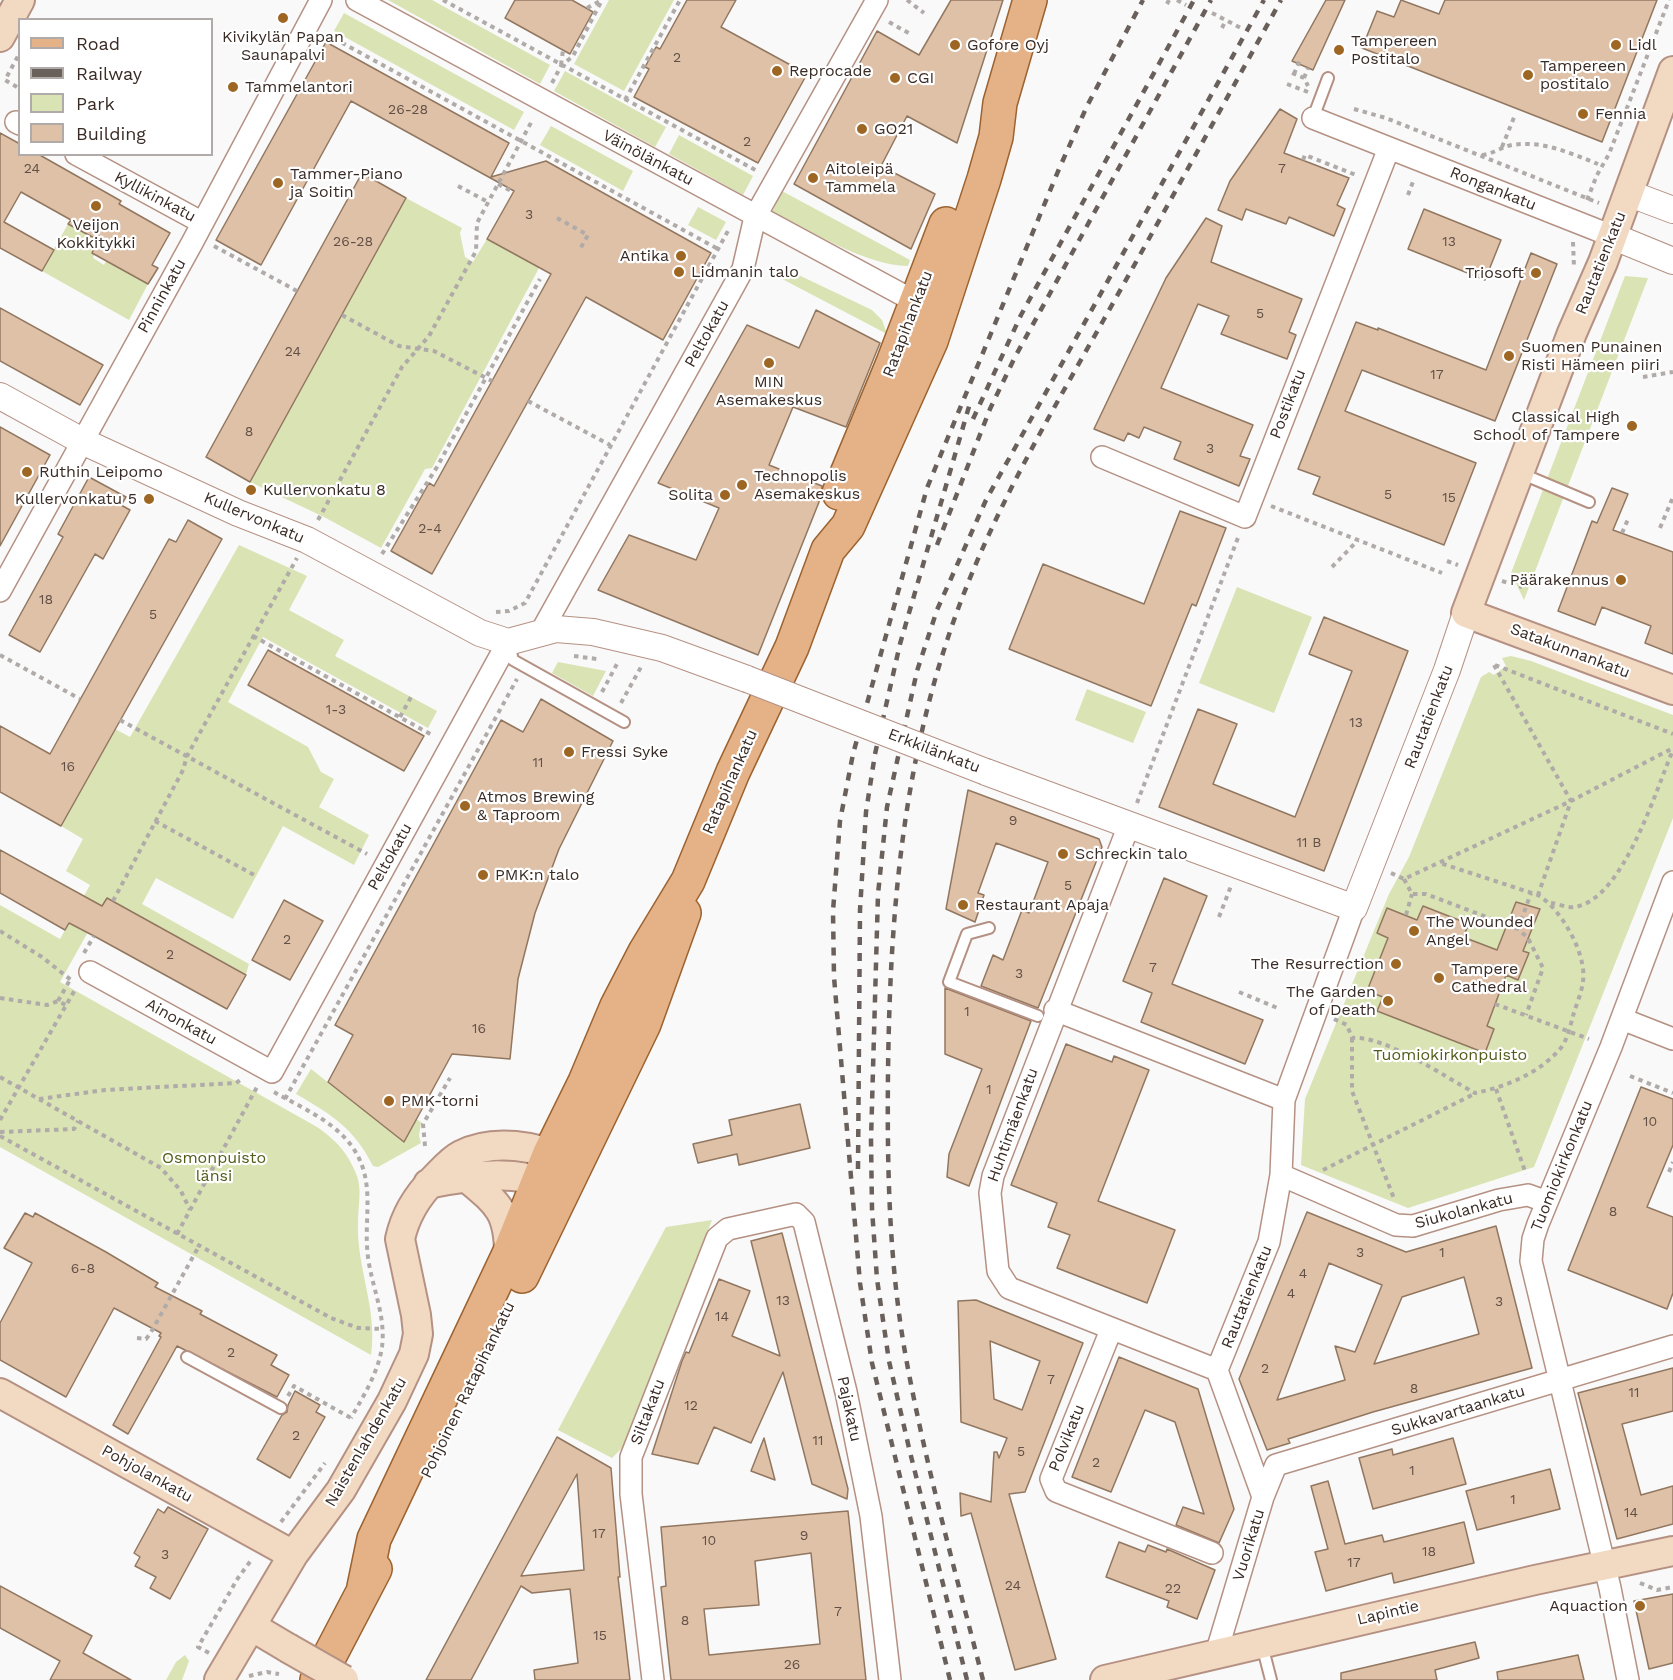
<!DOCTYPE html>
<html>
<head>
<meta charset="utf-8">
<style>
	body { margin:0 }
	#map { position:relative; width:1673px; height:1680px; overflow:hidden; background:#f9f9f9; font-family:"Work Sans",sans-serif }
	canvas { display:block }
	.legend { position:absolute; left:18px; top:18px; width:195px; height:138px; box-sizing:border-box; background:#fff; border:2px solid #b0aaa8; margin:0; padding:8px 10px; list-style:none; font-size:18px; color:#392b25 }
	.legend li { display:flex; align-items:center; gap:12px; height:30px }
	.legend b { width:30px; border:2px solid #b0aaa8 }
</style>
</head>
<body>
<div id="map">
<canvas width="1673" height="1680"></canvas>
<ul class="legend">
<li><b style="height:8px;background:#e4b286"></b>Road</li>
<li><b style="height:8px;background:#6a605b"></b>Railway</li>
<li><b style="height:16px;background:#d9e3b3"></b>Park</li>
<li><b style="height:16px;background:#dfc1a8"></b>Building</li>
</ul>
</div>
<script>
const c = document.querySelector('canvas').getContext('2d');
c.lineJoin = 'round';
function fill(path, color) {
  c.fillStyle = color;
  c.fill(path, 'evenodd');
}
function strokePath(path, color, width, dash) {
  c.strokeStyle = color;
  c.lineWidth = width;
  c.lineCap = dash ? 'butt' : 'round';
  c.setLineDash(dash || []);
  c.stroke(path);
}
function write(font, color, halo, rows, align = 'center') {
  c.font = font + ' "Work Sans",sans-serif';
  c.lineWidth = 4.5;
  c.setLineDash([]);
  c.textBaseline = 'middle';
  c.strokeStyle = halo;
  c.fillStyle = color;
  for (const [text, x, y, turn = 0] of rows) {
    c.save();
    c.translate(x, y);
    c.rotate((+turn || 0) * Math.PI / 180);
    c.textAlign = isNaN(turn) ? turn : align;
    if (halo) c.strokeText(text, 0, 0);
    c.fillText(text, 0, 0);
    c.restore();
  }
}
const green = new Path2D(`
	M388 0H432L550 65 540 84Z
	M609 0H674L624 91 574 64Z
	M344 13 524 112 514 130 334 31Z
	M565 71 666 127 655 147 554 91Z
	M551 126 633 171 623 191 540 145Z
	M679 135 753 176 743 195 669 154Z
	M782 191 910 260 908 266C863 265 813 231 772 212Z
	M406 198 462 228 460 233 465 257 473 262 487 239 539 268 432 468 425 469 381 548 324 517 250 482Z
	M698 207 726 222 716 240 688 225Z
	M68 224 98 240 93 258 104 265 106 261 148 284 129 320 42 271Z
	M786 269 872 310 882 320 887 334 767 271Z
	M1625 276 1648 278 1524 600 1511 573Z
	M239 545 307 576 289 610 344 640 335 656 437 711 428 728 263 637 228 702 308 747 321 772 334 779 319 807 369 835 354 865 283 826 233 919 156 878 142 904 249 964 246 974 107 898 60 982 317 1127C337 1141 348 1153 357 1176 362 1190 358 1207 358 1222 356 1267 378 1309 371 1355L0 1147V905L60 939 90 885 66 871 83 839 61 826 115 729 130 737Z
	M1237 587 1312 617 1274 713 1199 683Z
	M1511 656 1531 661 1673 715V818L1534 1167 1408 1208 1301 1165 1305 1099 1389 894 1409 857 1481 677 1489 672 1494 675 1506 666 1502 658Z
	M558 662 606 671 593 696 552 673Z
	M1087 689 1146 712 1133 743 1075 720Z
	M311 1069 404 1142 416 1119 421 1122 419 1136 421 1143 378 1167 373 1166C354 1128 332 1115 296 1094Z
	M712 1220 625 1445 612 1458 558 1430 666 1227Z
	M185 1655 189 1661 182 1680H166L176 1662Z`);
const building = new Path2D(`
	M515 0H572L593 12 570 54 505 18Z
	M687 0H736L721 27 807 74 758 163 634 97 649 69 645 67 656 47 660 49Z
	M951 0H1003L957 143 907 116 881 166 935 194 911 249 794 184 877 31 919 55Z
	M1326 0H1345L1313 70 1292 61Z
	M1401 0 1439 14 1445 0H1657L1602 142 1362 48 1377 11 1394 17Z
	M326 42 509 143 491 177 546 161 711 253 663 340 586 297 432 574 391 551 429 483 434 486 551 274 487 239 514 191 351 101 261 265 216 240Z
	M1280 109 1297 119 1284 153 1349 178 1337 205 1345 209 1334 236 1289 217 1286 224 1246 209 1242 220 1218 210 1230 181Z
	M0 133 20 144V154H38L121 201 119 204 170 233 152 265 158 268 148 284 92 253 98 240 68 224 71 220 21 192 4 222 54 250 42 271 0 248Z
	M362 173 406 198 250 482 206 457Z
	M1424 209 1501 240 1485 280 1408 249Z
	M1206 218 1222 226 1211 262 1302 299 1289 332 1296 335 1287 359 1221 334 1229 316 1198 304 1161 388 1253 425 1240 456 1250 459 1239 486 1174 459 1181 442 1144 427 1139 438 1128 433 1124 441 1094 429 1166 278Z
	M1531 253 1557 264 1495 421 1362 370 1345 411 1476 463 1444 545 1313 494 1320 477 1298 469 1356 322 1378 330V328L1486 370Z
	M0 308 103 365 80 405 0 361Z
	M816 310 880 343 846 427 793 407 769 465 822 486 821 497 758 655 598 590 629 535 696 560 719 508 658 483 747 325 799 348Z
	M0 427 50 455 0 546Z
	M89 477 126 497 121 505 130 510 103 559 95 554 40 652 9 635 63 537 58 534Z
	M1612 488 1628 494 1613 530 1673 552V654L1645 643 1651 626 1602 607 1595 625 1558 611 1592 521 1597 523Z
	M1180 511 1226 528 1196 606 1192 604 1151 706 1009 649 1043 564 1144 604Z
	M188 520 222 539 61 826 0 792V726L50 754 169 539 176 542Z
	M1324 617 1408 651 1324 871 1159 807 1198 709 1237 724 1213 784 1295 817 1352 671 1309 654Z
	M268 650 424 736 404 771 248 685Z
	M541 699 613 741 559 849 535 913 518 979 510 1059 452 1054 404 1142 328 1082 353 1035 335 1025 501 720 523 732Z
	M968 790 1099 839 1102 847 1038 1008 981 986 993 955 1003 960 1022 910 1029 913 1048 862 996 843 978 893 984 895 975 922 946 909Z
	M0 850 102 906 107 898 246 975 227 1009 94 936 69 923 65 930 0 893Z
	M1164 878 1207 896 1172 984 1263 1020 1245 1064 1141 1022 1152 993 1123 981Z
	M284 900 323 921 290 980 252 960Z
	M1516 902 1540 909 1523 951 1529 953 1518 980 1506 975 1487 1026 1494 1029 1485 1053 1377 1011 1383 997 1367 991 1388 938 1377 933 1387 908 1417 920 1423 906 1469 924 1463 937 1497 950Z
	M945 988 1031 1021 969 1186 947 1177 949 1154 982 1069 945 1054Z
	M1066 1044 1112 1062 1114 1056 1149 1070 1098 1201 1175 1230 1147 1303 1057 1268 1070 1235 1048 1227 1057 1203 1011 1185Z
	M1641 1087 1673 1099V1145L1647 1207 1673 1217V1293L1667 1309 1568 1270Z
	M800 1104 810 1148 739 1165 737 1154 698 1163 693 1144 732 1135 729 1120Z
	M1307 1212 1406 1252 1496 1226 1532 1368 1373 1412 1288 1439 1290 1443 1267 1450 1239 1379ZM1329 1263 1382 1285 1355 1352 1335 1346 1345 1380 1277 1400ZM1464 1277 1479 1334 1374 1364 1402 1297Z
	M25 1213 33 1217 35 1213 106 1252 158 1283 155 1287 202 1311 200 1314 277 1355 271 1365 289 1375 277 1397 177 1346 128 1434 113 1425 161 1337 159 1336 161 1333 114 1308 66 1397 0 1360V1323L32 1263 4 1248Z
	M782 1233 848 1489 847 1499 812 1484 783 1372 751 1443 714 1427 698 1464 652 1454 682 1361 686 1352 689 1353 719 1279 750 1291 732 1336 780 1356 751 1241Z
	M976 1300 1083 1343 1025 1492 1009 1494 1056 1659 1015 1670 971 1513 961 1516 960 1493 991 1502 994 1452H997L999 1458 1007 1438 961 1422 958 1301ZM990 1341 1040 1361 1022 1410 994 1399Z
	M1119 1357 1198 1389 1234 1509 1219 1543 1176 1525 1183 1507 1204 1514 1175 1422 1145 1410 1111 1492 1072 1477Z
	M1673 1368V1411L1622 1424 1641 1495 1673 1486V1524L1617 1539 1578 1393Z
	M295 1391 320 1405 316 1412 325 1417 290 1478 257 1459 282 1415 287 1412 288 1405Z
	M557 1437 611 1468 620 1577H618L630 1680H535L534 1670 578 1663 570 1589 532 1593 521 1586 471 1680H426ZM577 1474 584 1570 521 1576Z
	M764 1438 775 1480 751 1471Z
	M1453 1438 1466 1484 1373 1509 1359 1458 1392 1449 1393 1455Z
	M1550 1469 1560 1509 1477 1530 1466 1491Z
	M1328 1481 1345 1544 1382 1535 1384 1542 1464 1522 1474 1563 1394 1583 1392 1573 1326 1591 1315 1552 1328 1549 1311 1486Z
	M168 1507 208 1529 170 1599 150 1588 156 1577 135 1566 140 1557 134 1553 158 1509 164 1513Z
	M848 1511 866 1680H671L661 1587 666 1586 661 1527ZM811 1553 820 1644 709 1655 704 1609 759 1605 755 1561Z
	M1119 1542 1145 1552 1148 1545 1166 1552 1167 1549 1215 1570 1197 1619 1167 1607 1169 1601 1106 1577Z
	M0 1586 92 1636 83 1653 131 1680H50L60 1661 0 1628Z
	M1673 1594V1663L1649 1669 1634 1601Z
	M1475 1642 1479 1658 1435 1670 1437 1680H1341V1673Z
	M1578 1655 1584 1680H1498L1497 1672Z`);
const path = new Path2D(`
	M443 0 759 172
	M907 0 924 13
	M1177 0 1186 5
	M1167 4 1169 0
	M587 8 602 0
	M1212 13 1241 28
	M889 22 912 35
	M1222 28 1226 20
	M326 34 718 249
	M561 65 563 50
	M1292 73 1304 78 1308 86
	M1294 74 1300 60
	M1304 78 1308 68
	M552 83 561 66 573 56 602 0
	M1287 84 1308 92
	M17 87 5 80 18 56
	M625 100 680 0
	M1354 109 1386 118 1599 203
	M1502 147 1515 115
	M1482 155C1493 154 1501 147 1512 145 1542 140 1570 153 1598 164
	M1303 160 1305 155 1356 175
	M498 184 513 192
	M458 186 488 202
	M1408 195 1414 179
	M1587 200 1597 175 1609 154 1669 0
	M557 218 588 235 580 249
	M1573 242 1574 267
	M214 246 297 291
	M342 315 399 346 434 351 492 381
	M1643 377 1673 372
	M528 401 610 445
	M1271 506 1442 573
	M318 520 402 367 429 336 476 251 477 223 533 119
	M1660 528 1673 497
	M1622 533 1629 517
	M382 554 437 467 540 279
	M1447 561 1458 565
	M1332 567 1358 540
	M1502 581 1522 587
	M496 612 509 611 525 603 729 229
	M253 636 432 735
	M0 655 80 699
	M574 656 597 659
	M1494 665 1571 801 1538 895
	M1495 665 1673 734
	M602 692 618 662
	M621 703 641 667
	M400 717 411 697
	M120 720 367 854
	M1137 803 1239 535
	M155 821 256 876
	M1391 873 1404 879 1571 801 1673 748
	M1404 879 1412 894H1426L1518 929 1528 938 1543 968 1526 1015
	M113 901 183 770 187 756 297 558
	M1551 903C1558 904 1568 908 1574 907 1623 901 1656 789 1673 750
	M1406 915 1412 894
	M1219 917 1231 886
	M1518 929 1531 893
	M0 931 42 957 71 980
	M84 953 94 936
	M1239 992 1280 1009
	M0 998 47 1005 58 1001 66 1005
	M58 1001 71 978
	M1495 1004 1589 1039
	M1334 1019 1347 1025 1352 1038C1384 1035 1445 1077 1475 1093 1505 1087 1538 1074 1559 1050 1567 1042 1570 1027 1573 1016 1576 1005 1582 992 1583 981 1587 953 1560 908 1538 895L1440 863
	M1352 1038V1091L1395 1201
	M1630 1076 1673 1093
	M0 1077 161 1168 181 1191 190 1210
	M1496 1089 1526 1174
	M274 1092C302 1108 337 1122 355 1151 376 1185 363 1220 368 1257 372 1288 386 1315 382 1347 378 1373 364 1395 351 1418
	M39 1099 105 1090 236 1083 243 1078
	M285 1099 517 679
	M0 1120 76 988
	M0 1132 74 1129 78 1121
	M0 1136 331 1318 358 1328 383 1329
	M425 1146 423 1124 450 1078
	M1323 1170 1474 1094
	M1669 1172 1673 1162
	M177 1234 257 1087
	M137 1338 146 1339 150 1334 199 1246
	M288 1396 294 1386 351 1418
	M281 1522 325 1463
	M1640 1583 1657 1590 1673 1587
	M209 1653 198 1647 238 1578 252 1559
	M249 1676 267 1672 279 1674`);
const service = new Path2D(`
	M1313 118 1328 78
	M1520 473 1589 502
	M509 645 513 660 624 722
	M989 928 967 934 949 982 1038 1016
	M187 1357 281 1408
	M1262 1645 1271 1680`);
const minor = new Path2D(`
	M357 0 927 308
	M1313 118 1612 236
	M16 122 20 124
	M76 154 201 222
	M1102 457 1245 517 1389 148
	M0 591 192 243 321 0
	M541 632 731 291 743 269 755 217 877 0
	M1129 825 993 1176 990 1193 998 1271 1009 1288 1217 1370
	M90 972 272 1072 508 642
	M1055 1010 1284 1100
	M1622 1019 1673 1039
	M1281 1175 1396 1225 1413 1226 1499 1200 1528 1195 1547 1202
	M1111 1330 1051 1479 1056 1491 1212 1553
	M1217 1370 1269 1242 1281 1175 1284 1100 1354 908
	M1263 1497 1276 1465 1673 1346
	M1216 1654 1263 1497 1217 1370
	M653 1680 631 1494V1457L717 1238 728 1229 796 1214 804 1222 846 1392 871 1516 890 1680
	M1628 1680 1610 1588 1531 1261 1533 1239 1538 1224 1611 1047 1673 882`);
const tertiary = new Path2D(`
	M1628 193 1673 210
	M1612 236 1673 261
	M0 396 82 441 238 513 307 540 480 633 508 642 556 629 593 632 662 648 747 679
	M986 772 1354 908 1447 670 1466 613`);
const secondary = new Path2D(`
	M0 37 20 0
	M1673 71 1603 262 1572 333 1466 613 1673 690
	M466 1177C497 1203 509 1211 509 1254
	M428 1184C473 1175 515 1169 558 1187
	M0 1393 293 1555
	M251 1626 288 1648
	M219 1680 293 1555 341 1490 392 1401 414 1354 418 1334 416 1315 400 1239C405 1216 417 1196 434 1179 442 1171 451 1160 461 1155 494 1138 537 1146 569 1161
	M1105 1680 1535 1580 1673 1551`);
const primary = new Path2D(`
	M839 493 893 363 946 224
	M522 1276 644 1024 684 913
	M364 1587 374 1539 509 1254 550 1153 585 1082 617 1006 645 952 688 881 733 772 792 647 828 550 848 526 931 341 984 179 996 137 1000 103 1030 0
	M317 1680 375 1569`);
const rail = new Path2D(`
	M973 419 1021 315 1194 0
	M937 545 990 409 1015 357 1211 0
	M858 1169 860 910 866 812 875 754 900 644 970 403
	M950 1680 872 1363 860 1283 834 977 833 911 840 821 853 754 927 488 1059 169 1087 106 1143 0
	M967 1680 909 1448 889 1361 877 1279 872 1209 871 1140 878 894 887 807 917 671 937 610 986 500 1264 0
	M983 1680C956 1574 926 1467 906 1358 889 1264 887 1169 888 1073 890 904 904 742 968 583 1005 491 1055 406 1103 321 1163 214 1222 107 1281 0`);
const tertiaryBridge = new Path2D(`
	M747 679 986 772`);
const secondaryBridge = new Path2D(`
	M288 1648 344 1680`);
const markers = [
	[283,18,6,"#9e6623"],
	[955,45,6,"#9e6623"],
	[1616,45,6,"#9e6623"],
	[1339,50,6,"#9e6623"],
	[777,71,6,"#9e6623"],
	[1528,75,6,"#9e6623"],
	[895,78,6,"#9e6623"],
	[233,87,6,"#9e6623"],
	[1583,114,6,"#9e6623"],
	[862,129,6,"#9e6623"],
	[813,178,6,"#9e6623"],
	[278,183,6,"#9e6623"],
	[96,206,6,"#9e6623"],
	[681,256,6,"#9e6623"],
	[679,272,6,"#9e6623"],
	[1536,273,6,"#9e6623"],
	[1509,356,6,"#9e6623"],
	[769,363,6,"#9e6623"],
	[1632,426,6,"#9e6623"],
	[27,472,6,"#9e6623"],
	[742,485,6,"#9e6623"],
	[251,490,6,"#9e6623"],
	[725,495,6,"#9e6623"],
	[149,499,6,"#9e6623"],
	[1621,580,6,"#9e6623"],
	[569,752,6,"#9e6623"],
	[465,806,6,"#9e6623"],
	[1063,854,6,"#9e6623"],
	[483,875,6,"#9e6623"],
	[963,905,6,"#9e6623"],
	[1414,931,6,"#9e6623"],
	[1396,964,6,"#9e6623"],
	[1439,978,6,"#9e6623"],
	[1388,1001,6,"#9e6623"],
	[389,1101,6,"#9e6623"],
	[1640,1606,6,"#9e6623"]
];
const numberNames = [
	["2",677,58],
	["26-28",408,110],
	["2",747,142],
	["24",32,169],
	["7",1282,169],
	["3",529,215],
	["26-28",353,242],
	["13",1449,242],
	["5",1260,314],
	["24",293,352],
	["17",1437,375],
	["8",249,432],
	["3",1210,449],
	["5",1388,495],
	["15",1449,498],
	["2-4",430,529],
	["18",46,600],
	["5",153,615],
	["1-3",336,710],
	["13",1356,723],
	["11",538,763],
	["16",68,767],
	["9",1013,821],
	["11 B",1309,843],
	["5",1068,886],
	["2",287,940],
	["2",170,955],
	["7",1153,968],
	["3",1019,974],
	["1",967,1012],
	["16",479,1029],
	["1",989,1090],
	["10",1650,1122],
	["8",1613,1212],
	["3",1360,1253],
	["1",1442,1253],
	["6-8",83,1269],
	["4",1303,1274],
	["4",1291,1294],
	["13",783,1301],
	["3",1499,1302],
	["14",722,1317],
	["2",231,1353],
	["2",1265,1369],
	["7",1051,1380],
	["8",1414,1389],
	["11",1634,1393],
	["12",691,1406],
	["2",296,1436],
	["11",818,1441],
	["5",1021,1452],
	["2",1096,1463],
	["1",1412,1471],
	["1",1513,1500],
	["14",1631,1513],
	["17",599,1534],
	["9",804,1536],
	["10",709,1541],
	["18",1429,1552],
	["3",165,1555],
	["17",1354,1563],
	["24",1013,1586],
	["22",1173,1589],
	["7",838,1612],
	["8",685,1621],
	["15",600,1636],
	["26",792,1665]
];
const poiNames = [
	["Kivikylän Papan",283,37,"center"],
	["Saunapalvi",283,55,"center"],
	["Tampereen",1351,41],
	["Postitalo",1351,59],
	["Gofore Oyj",967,45],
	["Lidl",1628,45],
	["Tampereen",1540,66],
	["postitalo",1540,84],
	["Reprocade",789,71],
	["CGI",907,78],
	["Tammelantori",245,87],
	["Fennia",1595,114],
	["GO21",874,129],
	["Aitoleipä",825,169],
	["Tammela",825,187],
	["Tammer-Piano",290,174],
	["ja Soitin",290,192],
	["Veijon",96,225,"center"],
	["Kokkitykki",96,243,"center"],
	["Antika",669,256,"right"],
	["Lidmanin talo",691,272],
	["Triosoft",1524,273,"right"],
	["Suomen Punainen",1521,347],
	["Risti Hämeen piiri",1521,365],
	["MIN",769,382,"center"],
	["Asemakeskus",769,400,"center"],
	["Classical High",1620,417,"right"],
	["School of Tampere",1620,435,"right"],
	["Ruthin Leipomo",39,472],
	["Technopolis",754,476],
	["Asemakeskus",754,494],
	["Kullervonkatu 8",263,490],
	["Solita",713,495,"right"],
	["Kullervonkatu 5",137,499,"right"],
	["Päärakennus",1609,580,"right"],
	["Fressi Syke",581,752],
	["Atmos Brewing",477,797],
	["& Taproom",477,815],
	["Schreckin talo",1075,854],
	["PMK:n talo",495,875],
	["Restaurant Apaja",975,905],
	["The Wounded",1426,922],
	["Angel",1426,940],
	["The Resurrection",1384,964,"right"],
	["Tampere",1451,969],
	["Cathedral",1451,987],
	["The Garden",1376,992,"right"],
	["of Death",1376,1010,"right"],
	["PMK-torni",401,1101],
	["Aquaction",1628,1606,"right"]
];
const streetNames = [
	["Väinölänkatu",648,158,28],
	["Rongankatu",1493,189,22],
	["Kyllikinkatu",155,197,28],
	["Rautatienkatu",1601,263,-68],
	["Pinninkatu",162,296,-61],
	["Ratapihankatu",908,324,-69],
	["Peltokatu",707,334,-61],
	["Postikatu",1288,404,-69],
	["Kullervonkatu",254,518,23],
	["Satakunnankatu",1570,651,21],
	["Rautatienkatu",1429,717,-69],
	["Erkkilänkatu",934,751,21],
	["Ratapihankatu",730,782,-66],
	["Peltokatu",390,857,-61],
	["Ainonkatu",181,1022,29],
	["Huhtimäenkatu",1013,1125,-70],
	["Tuomiokirkonkatu",1562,1166,-68],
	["Siukolankatu",1464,1211,-15],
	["Rautatienkatu",1247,1297,-68],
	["Pohjoinen Ratapihankatu",468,1390,-64],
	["Pajakatu",849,1409,78],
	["Sukkavartaankatu",1458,1411,-17],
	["Siltakatu",648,1412,-69],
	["Polvikatu",1067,1438,-68],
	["Naistenlahdenkatu",366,1442,-60],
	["Pohjolankatu",147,1474,29],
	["Vuorikatu",1249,1545,-73],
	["Lapintie",1388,1613,-13]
];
const parkNames = [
	["Tuomiokirkonpuisto",1450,1055],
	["Osmonpuisto",214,1158],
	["länsi",214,1176]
];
fill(green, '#d9e3b3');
fill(building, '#dfc1a8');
strokePath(building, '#927760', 1.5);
strokePath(service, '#b59183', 14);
strokePath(minor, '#b59183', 24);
strokePath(tertiary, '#b59183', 28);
strokePath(secondary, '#b59183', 32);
strokePath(primary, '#9c622f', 36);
strokePath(path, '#b0aba9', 4, [4.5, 4.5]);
strokePath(service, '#fff', 10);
strokePath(minor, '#fff', 21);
strokePath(tertiary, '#fff', 26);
strokePath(secondary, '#f2d9c2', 28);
strokePath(primary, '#e4b286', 33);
strokePath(rail, '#6a605b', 4.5, [8, 8]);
strokePath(tertiaryBridge, '#b59183', 28, []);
strokePath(secondaryBridge, '#b59183', 32, []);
strokePath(tertiaryBridge, '#fff', 26);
strokePath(secondaryBridge, '#f2d9c2', 28);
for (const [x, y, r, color] of markers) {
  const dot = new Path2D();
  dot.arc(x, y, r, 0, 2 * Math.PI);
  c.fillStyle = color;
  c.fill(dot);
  strokePath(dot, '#fff', 2);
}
write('14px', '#625046', null, numberNames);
write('16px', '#392b25', '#fff', poiNames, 'left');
write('16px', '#392b25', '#fff', streetNames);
write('16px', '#535d1a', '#fff', parkNames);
</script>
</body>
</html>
